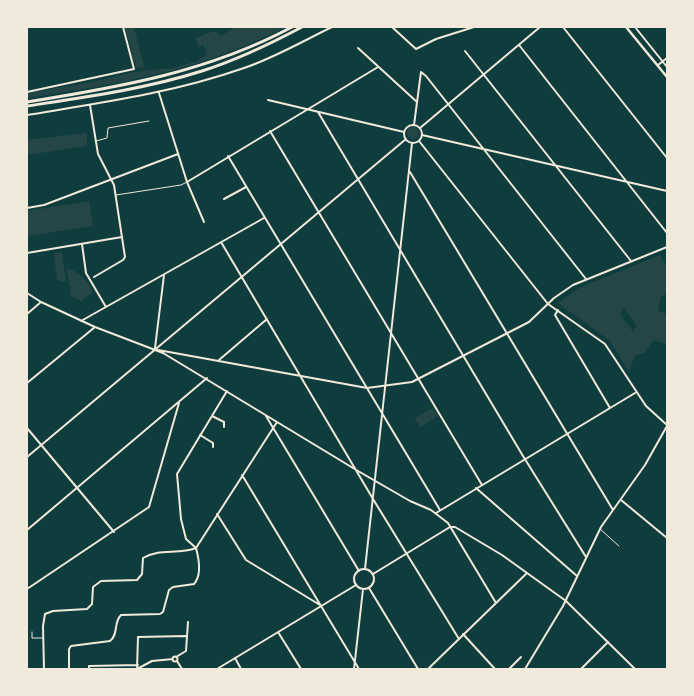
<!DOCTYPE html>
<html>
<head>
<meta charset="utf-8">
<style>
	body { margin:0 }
	#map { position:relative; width:694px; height:696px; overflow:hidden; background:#0f3d3e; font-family:Barlow,sans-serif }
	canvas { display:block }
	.frame { position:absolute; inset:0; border:28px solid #f1e9da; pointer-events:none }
</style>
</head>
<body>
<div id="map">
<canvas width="694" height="696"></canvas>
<div class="frame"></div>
</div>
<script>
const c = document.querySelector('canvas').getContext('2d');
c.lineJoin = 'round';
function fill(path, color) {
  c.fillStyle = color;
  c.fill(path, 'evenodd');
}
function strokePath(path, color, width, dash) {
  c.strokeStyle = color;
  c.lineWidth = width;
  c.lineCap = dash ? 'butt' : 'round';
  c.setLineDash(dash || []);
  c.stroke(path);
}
const green = new Path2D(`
	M125 27H134L144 67 136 68Z
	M232 27H285C201 71 119 84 27 98V93L91 82 134 72 172 68 198 61 207 54 203 44 199 47 196 38 214 31 221 35 232 30Z
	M407 133a6 6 0 1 1 12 0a6 6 0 1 1-12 0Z
	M87 133V146L27 155V140Z
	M89 201 93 226 27 236V211Z
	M62 252 66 282 57 280 54 253Z
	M660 255 667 267V294L661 296 658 311 667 314V344L653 340 644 353 635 355 629 372 610 341 558 303 579 288ZM624 308 637 326 633 332 620 313Z
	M67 268C80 273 87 279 93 292L81 301 71 296Z
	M433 408 438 416 420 427 415 418Z`);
const service = new Path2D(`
	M96 141 107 138 108 128 149 121
	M116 195 181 185 187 182
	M600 529 619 546
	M32 632V638H43`);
const minor = new Path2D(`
	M392 27 416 49 436 39 474 27
	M563 27 667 158
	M635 27 667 67
	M519 45 667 233
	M358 48 417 102
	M465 51 631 261
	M658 65 667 58
	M27 92 134 69 123 27
	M159 93 187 182 378 67
	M268 100 404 132
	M90 105 98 154 114 185 125 257 123 260 94 277
	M318 112 523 456 586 557
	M27 115C100 103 173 93 244 68 274 58 303 41 332 27
	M414 125 421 72 426 76 586 279
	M404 134a9 9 0 1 1 18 0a9 9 0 1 1-18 0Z
	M420 128 540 27
	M270 131 482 485
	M422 135 667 191
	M419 141 548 304 605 344 646 406 667 425
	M228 156 440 510
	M410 172 613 510
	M187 182 204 222
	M224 199 246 187
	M27 208 44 205 178 154
	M221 242 373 499 459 639
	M82 244 86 273 106 307
	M27 253 122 237
	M27 293 41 302 95 327 163 353 358 471 410 501 431 510 448 523 496 603
	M558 310 555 315 610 408
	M27 314 41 302
	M81 321 264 218
	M155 348 164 275
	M158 350 367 388 412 382 529 322 554 298 573 285 667 247
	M219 360 267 319
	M27 383 95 327
	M212 416 224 422V427
	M266 416 359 571
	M27 428 114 532
	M200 435 213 443V447
	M27 457 406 139
	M242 475 359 669
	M476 488 577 576
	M621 500 667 538
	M436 513 635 393
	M217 514 246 560 320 605
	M27 530 207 378
	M196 548 186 539 181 519 177 474 227 391
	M196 548 277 422
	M365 569 412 143
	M354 579a10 10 0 1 1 20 0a10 10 0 1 1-20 0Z
	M373 574 450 527
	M369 588 418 669
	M27 589 149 507 179 403
	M278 632 301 669
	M463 634 495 669
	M172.5 659a2.5 2.5 0 1 1 5 0a2.5 2.5 0 1 1-5 0Z
	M176 657 186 651 188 622
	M235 658 241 669
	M177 661 182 669
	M44 669 43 626 45 614 53 611 87 609 92 604 93 587 101 581 137 580 142 574 143 558C159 548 178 555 196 548
	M69 669V649L71 646 110 641C119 634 113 623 121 615L160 614 163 612 169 590 173 587 194 584C202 575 199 559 196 548
	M89 669V666L138 665
	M137 669 138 637 186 636
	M137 669 152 661 173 659
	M217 669 356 585
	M354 669 363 589
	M428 669 527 573
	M509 669 521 657
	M525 669 563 606 601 527 645 465 667 426
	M581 669 608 642`);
const tertiary = new Path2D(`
	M450 527H455L502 555 566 601 635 669`);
const secondary = new Path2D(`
	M626 27 667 77`);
const primary = new Path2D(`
	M27 102C120 87 208 72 292 27
	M27 106C86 97 145 89 202 71 237 60 270 44 302 27`);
fill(green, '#244646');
strokePath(service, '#f1e9da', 1);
strokePath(minor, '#f1e9da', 2);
strokePath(tertiary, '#f1e9da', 2);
strokePath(secondary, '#f1e9da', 2.5);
strokePath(primary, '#f1e9da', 3);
</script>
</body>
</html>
